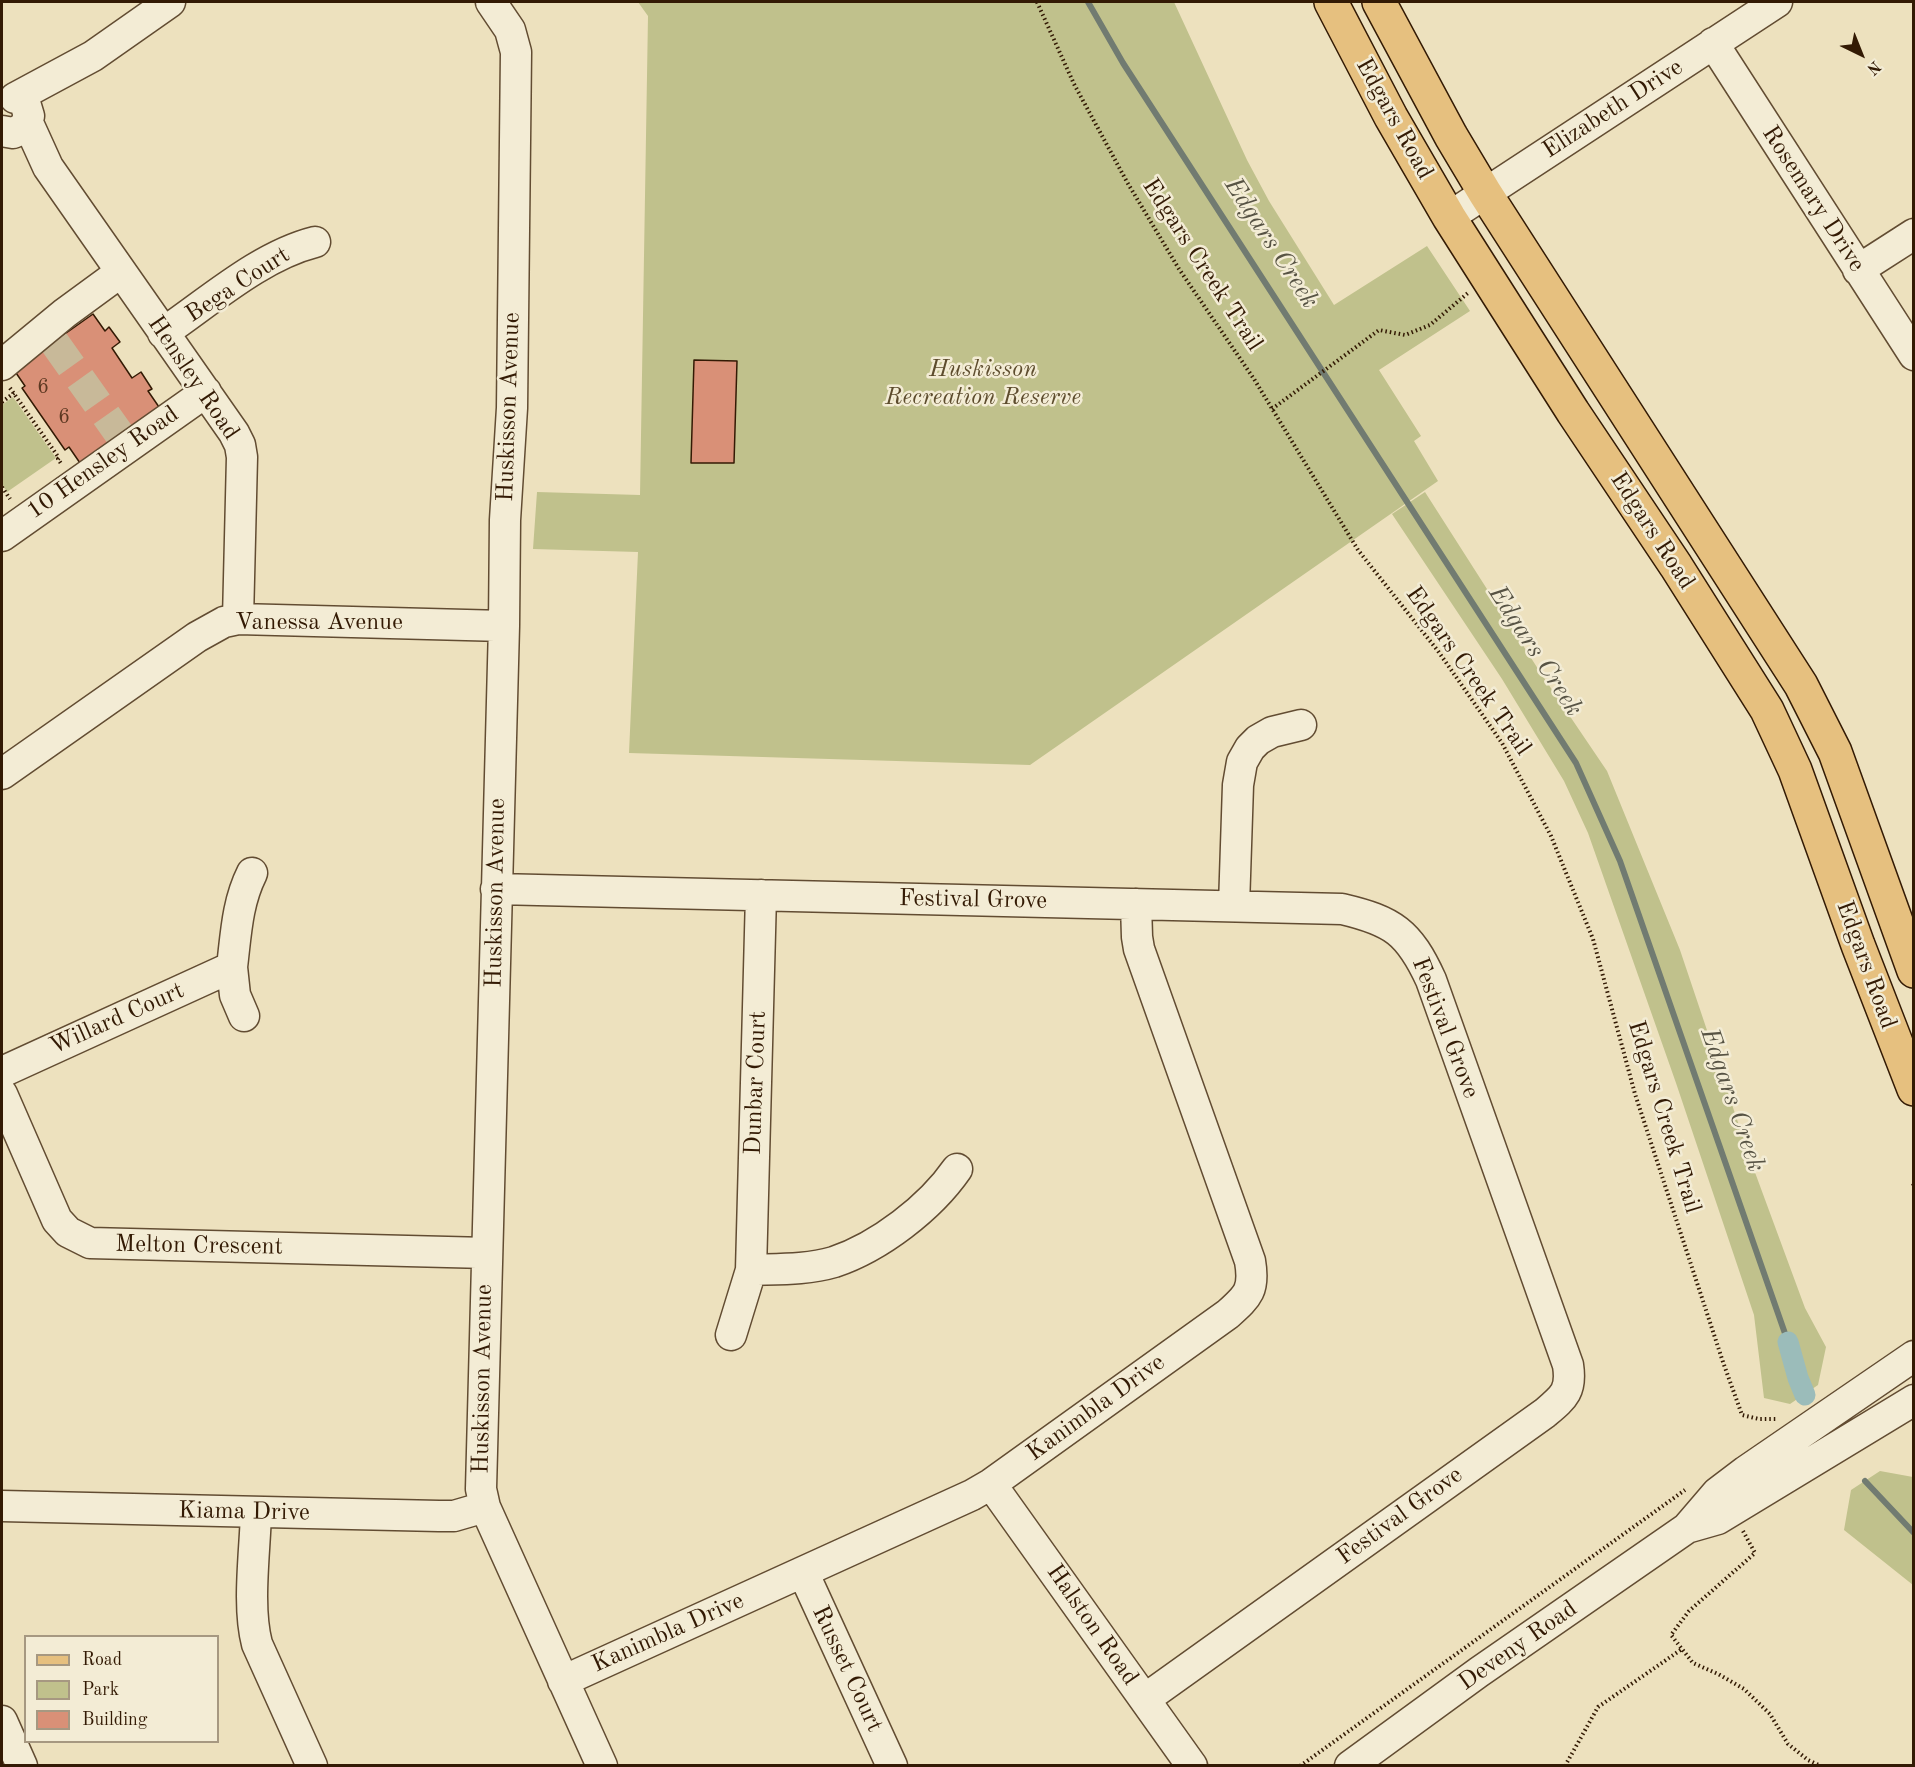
<!DOCTYPE html>
<html>
<head>
<meta charset="utf-8">
<style>
	body { margin:0 }
	#map { position:relative; width:1915px; height:1767px; overflow:hidden; background:#ede1be; font-family:"Old Standard TT",serif }
	canvas { display:block }
	.frame { position:absolute; inset:0; border:3px solid #331a04; pointer-events:none }
	.legend { position:absolute; left:24px; top:1635px; width:195px; height:108px; box-sizing:border-box; background:#f3ecd5; border:2px solid #a69881; margin:0; padding:8px 10px; list-style:none; font-size:18px; color:#331a04 }
	.legend li { display:flex; align-items:center; gap:12px; height:30px }
	.legend b { width:30px; border:2px solid #a69881 }
	.north { position:absolute; left:1831px; top:24px; width:60px; height:60px; -webkit-text-stroke:4px #f3ecd5; paint-order:stroke; rotate:137deg; font-size:16px; font-weight:700; line-height:24px; text-align:center; color:#331a04 }
	.north::after { content:''; display:block; margin:auto; width:21px; height:27px; background:#331a04; clip-path:polygon(50% 0,100% 100%,50% 72%,0 100%) }
</style>
</head>
<body>
<div id="map">
<canvas width="1915" height="1767"></canvas>
<div class="frame"></div>
<ul class="legend">
<li><b style="height:8px;background:#e6c07f"></b>Road</li>
<li><b style="height:16px;background:#c0c18c"></b>Park</li>
<li><b style="height:16px;background:#d99077"></b>Building</li>
</ul>
<div class="north">N</div>
</div>
<script>
const c = document.querySelector('canvas').getContext('2d');
c.lineJoin = 'round';
function fill(path, color) {
  c.fillStyle = color;
  c.fill(path, 'evenodd');
}
function strokePath(path, color, width, dash) {
  c.strokeStyle = color;
  c.lineWidth = width;
  c.lineCap = dash ? 'butt' : 'round';
  c.setLineDash(dash || []);
  c.stroke(path);
}
function write(font, color, halo, rows, align = 'center') {
  c.font = font + ' "Old Standard TT",serif';
  c.lineWidth = 5;
  c.setLineDash([]);
  c.textBaseline = 'middle';
  c.strokeStyle = halo;
  c.fillStyle = color;
  for (const [text, x, y, turn = 0] of rows) {
    c.save();
    c.translate(x, y);
    c.rotate((+turn || 0) * Math.PI / 180);
    c.textAlign = isNaN(turn) ? turn : align;
    if (halo) c.strokeText(text, 0, 0);
    c.fillText(text, 0, 0);
    c.restore();
  }
}
const green = new Path2D(`
	M638 2H1174L1247 160 1269 201 1334 305 1427 246 1470 311 1379 370 1421 436 1414 441 1438 481 1030 765 629 753 638 552 533 549 537 492 640 495 648 16Z
	M13 397 56 458 7 492 2 484V405Z
	M1425 492 1540 672 1607 771 1680 950 1753 1167 1805 1308 1826 1347 1818 1385 1790 1404 1764 1398 1754 1315 1676 1083 1588 833 1564 781 1502 679 1392 514Z
	M1880 1471 1913 1477V1585L1844 1530 1851 1490Z`);
const stream = new Path2D(`
	M1088 2 1123 63 1576 763 1620 861 1788 1342
	M1865 1481 1914 1533`);
const canal = new Path2D(`
	M1788 1342 1798 1378 1805 1395`);
const building = new Path2D(`
	M93 314 105 331 109 327 120 342 112 348 132 378 141 372 152 389 148 391 159 407 80 463 69 447 65 450 22 388 25 386 14 370Z
	M694 360 737 361 734 463H691Z`);
const minorTunnel = new Path2D(`
	M54 342 120 435`);
const path = new Path2D(`
	M1037 2 1074 84 1127 182 1179 269 1254 379 1358 550 1438 651 1502 743 1551 836 1593 939 1635 1094 1723 1362 1742 1415 1759 1419H1778
	M10 388 59 458 58 459 62 465
	M2 402 14 393
	M1272 409 1379 330 1405 335 1430 325 1468 293
	M2 487 10 499
	M1912 1186 1914 1185
	M1743 1531 1755 1553 1689 1611 1671 1635 1693 1663 1718 1674 1744 1689 1770 1714 1788 1744 1808 1760 1821 1766
	M1300 1766 1685 1490
	M1565 1766 1598 1707 1682 1649`);
const minor = new Path2D(`
	M491 2 510 30 516 52 512 408 505 520 504 626 481 1489 485 1507 602 1766
	M1713 43 1914 355
	M15 98 93 56 170 2
	M28 123 48 167 234 433 240 445 242 457 238 619
	M2 131 13 133 24 128 29 116 26 106
	M1449 217 1777 2
	M1858 270 1914 234
	M163 333C210 301 260 256 315 242
	M2 365 65 313 121 272
	M2 536 206 392
	M2 774 197 637 224 622 238 619 504 626
	M496 889 1342 909C1393 921 1409 932 1431 980L1568 1365C1572 1391 1564 1397 1545 1413L1145 1699
	M1234 906 1238 785 1242 762 1250 748 1258 740 1272 732 1301 725
	M232 967 235 995 244 1016
	M2 1072 232 967C236 934 237 903 252 873
	M2 1094 57 1220 68 1232 90 1243 487 1253
	M751 1270C778 1269 807 1270 834 1262 879 1247 930 1208 957 1169
	M731 1335 751 1270 761 895
	M991 1484 1192 1766
	M2 1506 439 1516H454L485 1507
	M256 1512C255 1552 247 1606 257 1644L312 1766
	M1690 1527 1718 1519 1914 1400
	M803 1572 892 1766
	M563 1681 972 1495 991 1484 1228 1314C1248 1296 1255 1290 1250 1261L1139 949 1137 937 1136 904
	M2 1721 22 1766
	M1350 1766 1479 1672 1687 1528 1717 1493 1746 1471 1914 1356`);
const major = new Path2D(`
	M1331 2 1391 117 1449 217 1573 412 1676 566 1767 710 1795 770 1858 945 1914 1089
	M1379 2 1451 136 1485 193 1801 685 1835 752 1914 971`);
const numberNames = [
	["6",43,387],
	["6",64,417]
];
const streetNames = [
	["Elizabeth Drive",1613,109,-33],
	["Edgars Road",1394,119,61],
	["Rosemary Drive",1813,199,57],
	["Edgars Creek Trail",1202,265,57],
	["Bega Court",238,285,-33],
	["Hensley Road",193,378,56],
	["Huskisson Avenue",509,407,-88],
	["10 Hensley Road",103,463,-35],
	["Edgars Road",1652,531,57],
	["Vanessa Avenue",319,623],
	["Edgars Creek Trail",1468,671,55],
	["Huskisson Avenue",496,893,-89],
	["Festival Grove",973,900,1],
	["Edgars Road",1866,965,70],
	["Willard Court",117,1019,-24],
	["Festival Grove",1445,1028,69],
	["Dunbar Court",756,1083,-88],
	["Edgars Creek Trail",1664,1117,73],
	["Melton Crescent",199,1246,1],
	["Huskisson Avenue",483,1379,-89],
	["Kanimbla Drive",1096,1408,-36],
	["Kiama Drive",244,1512,1],
	["Festival Grove",1400,1516,-36],
	["Halston Road",1092,1625,55],
	["Kanimbla Drive",668,1633,-24],
	["Deveny Road",1518,1646,-35],
	["Russet Court",847,1669,65]
];
const parkNames = [
	["Huskisson",983,370],
	["Recreation Reserve",983,398]
];
const waterNames = [
	["Edgars Creek",1271,243,57],
	["Edgars Creek",1535,651,57],
	["Edgars Creek",1732,1100,71]
];
fill(green, '#c0c18c');
strokePath(stream, '#717b71', 6);
strokePath(canal, '#9bbcba', 21);
fill(building, '#d99077');
strokePath(building, '#331a04', 1.5);
strokePath(minorTunnel, '#c8b999', 30, [30, 15]);
strokePath(minor, '#624c32', 33);
strokePath(major, '#331a04', 36);
strokePath(path, '#331a04', 4, [1.5, 3]);
strokePath(minor, '#f3ecd5', 30);
strokePath(major, '#e6c07f', 33);
write('21px', '#5c3821', null, numberNames);
write('24px', '#331a04', '#f3ecd5', streetNames);
write('italic 24px', '#5d4c2d', '#f3ecd5', parkNames);
write('italic 26px', '#575344', '#f3ecd5', waterNames);
</script>
</body>
</html>
